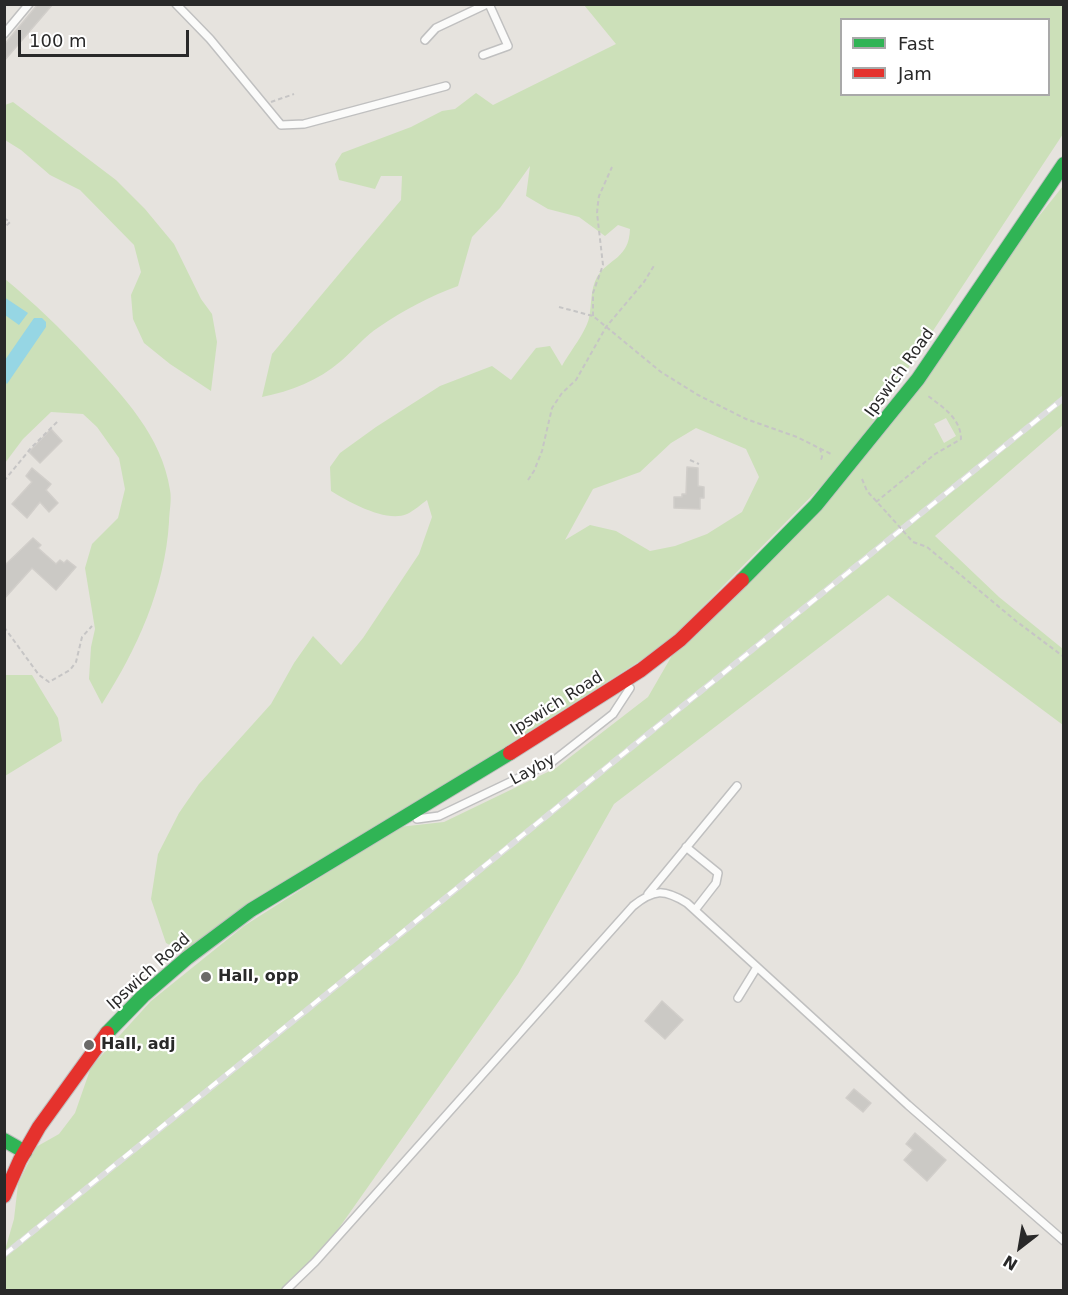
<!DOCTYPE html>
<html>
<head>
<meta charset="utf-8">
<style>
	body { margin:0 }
	#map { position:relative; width:1068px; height:1295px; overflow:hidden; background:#e6e3de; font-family:"DejaVu Sans",sans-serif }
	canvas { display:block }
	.frame { position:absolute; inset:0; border:6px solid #292929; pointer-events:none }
	.legend { position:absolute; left:840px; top:18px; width:210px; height:78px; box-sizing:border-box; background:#fff; border:2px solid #a9a9a9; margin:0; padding:8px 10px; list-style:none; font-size:18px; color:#292929 }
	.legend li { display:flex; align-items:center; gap:12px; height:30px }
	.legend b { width:30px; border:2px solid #a9a9a9 }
	.north { position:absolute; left:990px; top:1217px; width:60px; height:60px; -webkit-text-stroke:4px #fff; paint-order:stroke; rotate:211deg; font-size:16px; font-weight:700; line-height:24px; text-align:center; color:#292929 }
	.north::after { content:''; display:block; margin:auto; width:21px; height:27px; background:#292929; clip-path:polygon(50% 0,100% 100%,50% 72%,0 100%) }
	.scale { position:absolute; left:18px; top:30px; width:171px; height:27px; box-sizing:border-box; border:3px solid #292929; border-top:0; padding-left:8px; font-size:18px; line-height:21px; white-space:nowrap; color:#292929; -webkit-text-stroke:4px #fff; paint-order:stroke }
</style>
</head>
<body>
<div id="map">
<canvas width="1068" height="1295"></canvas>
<div class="frame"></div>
<ul class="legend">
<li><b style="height:8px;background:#30b455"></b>Fast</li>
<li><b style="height:8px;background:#e5322d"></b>Jam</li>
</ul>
<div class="north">N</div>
<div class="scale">100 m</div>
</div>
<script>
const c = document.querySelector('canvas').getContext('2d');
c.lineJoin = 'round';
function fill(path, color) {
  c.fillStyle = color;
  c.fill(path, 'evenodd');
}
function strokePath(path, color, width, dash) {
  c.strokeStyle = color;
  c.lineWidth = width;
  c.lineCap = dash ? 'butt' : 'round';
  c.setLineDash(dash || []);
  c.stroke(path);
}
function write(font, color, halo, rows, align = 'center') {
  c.font = font + ' "DejaVu Sans",sans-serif';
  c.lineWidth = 4.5;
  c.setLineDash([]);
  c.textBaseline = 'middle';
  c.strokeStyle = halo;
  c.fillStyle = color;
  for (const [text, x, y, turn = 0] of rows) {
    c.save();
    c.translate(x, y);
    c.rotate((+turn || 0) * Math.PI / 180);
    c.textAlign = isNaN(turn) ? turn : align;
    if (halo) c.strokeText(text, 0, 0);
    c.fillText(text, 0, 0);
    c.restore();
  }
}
const green = new Path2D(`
	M584 5H1063V134L849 458 665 645 183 952 166 943 151 899 158 854 179 813 199 784 271 704 294 663 313 636 341 665 363 638 419 554 432 517 427 500C421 504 414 511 407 514 386 523 349 502 331 491L330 467 340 453 376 427 440 386 492 366 511 380 536 348 550 346 562 366C569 353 586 332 589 318 592 304 590 290 597 277 609 258 629 259 630 229L618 225 605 236 579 217 548 209 526 196 530 166 500 208 472 237 458 286C430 296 404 310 379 327 365 336 354 350 341 361 318 381 291 391 262 397L272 354 401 200 402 176H381L375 189 339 180 335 164 342 153 411 127 442 111 455 109 476 93 493 105 616 44ZM842 20H1048V94H842ZM696 428 746 449 759 477 742 512 707 534 675 546 650 551 616 531 590 525 565 540 593 489 640 472 671 443Z
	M13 102 116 180 145 209 174 244 201 299 212 314 217 342 211 391 170 364 144 343 133 319 131 295 141 272 134 245 80 190 50 175 21 150 5 140V105Z
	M1063 186V425L935 536 999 597 1063 649V725L888 595 614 804 518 974 315 1262 286 1290H5V1250L14 1219 18 1184 36 1147 59 1134 75 1113 91 1067 151 1001 244 926 399 827 444 822 556 768 648 697 674 652 749 580ZM946 418 956 436 944 443 934 424Z
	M5 279C34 303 61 329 87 357 123 396 162 436 170 490 172 500 169 512 169 522 165 588 137 649 102 704L89 679 91 647 95 629 85 568 92 544 118 518 125 489 119 458 97 427 83 414 51 412 23 439 5 463Z
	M5 675H32L58 718 62 741 5 776Z`);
const water = new Path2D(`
	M4 297 28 313 19 325 5 315Z
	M34 318H42L46 322V327L7 384 5 382V360Z`);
const building = new Path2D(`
	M38 4H53L4 61V45Z
	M51 429 62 441 40 463 29 452Z
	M687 467 698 468V486L704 487V498H700V509L674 508V497H682V494H686Z
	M32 468 51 484 46 490 58 503 49 512 40 502 27 518 12 504 32 482 26 476Z
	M33 538 41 545 38 548 56 564 60 560 64 563 67 560 76 567 56 590 32 568 4 599V566Z
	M662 1001 683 1020 665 1039 645 1021Z
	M854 1089 871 1103 863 1112 846 1098Z
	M915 1133 946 1160 927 1181 904 1160 913 1150 906 1144Z`);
const path = new Path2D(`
	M271 102 294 94
	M4 218 10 222 4 228
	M559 307 593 316 661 372 698 395 746 419 797 437 833 455
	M593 316V293L603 265 597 213 598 203 599 196 612 167
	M820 448 822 457 820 462
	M690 460 699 464
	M862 479 867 491 888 514
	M528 480 534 471 542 451 552 408 562 393 576 380 606 327 644 282 655 264
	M4 481 31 448 58 421
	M876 502 935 454 961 439C961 419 943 407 928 396
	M913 542 927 547 1016 621 1064 657
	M4 627 39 675 49 682 70 670 76 662 82 637 92 626`);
const lane = new Path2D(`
	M176 4 210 39 281 125 304 124 446 86
	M4 34 29 4
	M425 40 436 28 487 4
	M483 55 508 46 489 4
	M417 819 439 816 552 762 613 714 630 688
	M686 847 718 873 716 883 695 910
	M648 894 737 786
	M738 998 757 967
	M286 1290 315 1262 633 906C654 889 664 889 687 903L908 1105 1064 1241`);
const fast = new Path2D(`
	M742 580 816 505 918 379 1064 164
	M107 1033 143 996 187 958 251 910 510 753
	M4 1140 25 1152`);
const jam = new Path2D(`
	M510 753 641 670 680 640 742 580
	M4 1196 20 1160 39 1127 107 1033`);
const rail = new Path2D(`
	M4 1255C356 968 711 684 1064 398`);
const pathBridge = new Path2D(`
	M888 514 913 542`);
const markers = [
	[206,977,6,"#6b6a68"],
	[89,1045,6,"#6b6a68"]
];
const streetNames = [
	["Ipswich Road",900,373,-54],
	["Ipswich Road",557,704,-32],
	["Layby",533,770,-28],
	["Ipswich Road",149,972,-42]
];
const poiNames = [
	["Hall, opp",218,977],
	["Hall, adj",101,1045]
];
fill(green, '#cce0b9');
fill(water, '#96d6e4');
fill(building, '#cbc9c5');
strokePath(building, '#d1ceca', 1.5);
strokePath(lane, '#c0c0c0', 10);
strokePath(fast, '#c0c0c0', 16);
strokePath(jam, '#c0c0c0', 16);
strokePath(path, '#c6c5c5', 2, [4.5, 3]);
strokePath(lane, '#fbfbfa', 7);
strokePath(fast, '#30b455', 14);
strokePath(jam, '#e5322d', 14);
strokePath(rail, '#ddddde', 6);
strokePath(rail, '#fff', 4, [11]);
strokePath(pathBridge, '#c6c5c5', 2, [4.5, 3]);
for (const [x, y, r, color] of markers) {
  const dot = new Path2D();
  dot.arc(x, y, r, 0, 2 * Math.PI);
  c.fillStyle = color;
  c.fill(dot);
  strokePath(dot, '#fff', 2);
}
write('16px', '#292929', '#fff', streetNames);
write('bold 16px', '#292929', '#fff', poiNames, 'left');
</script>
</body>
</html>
